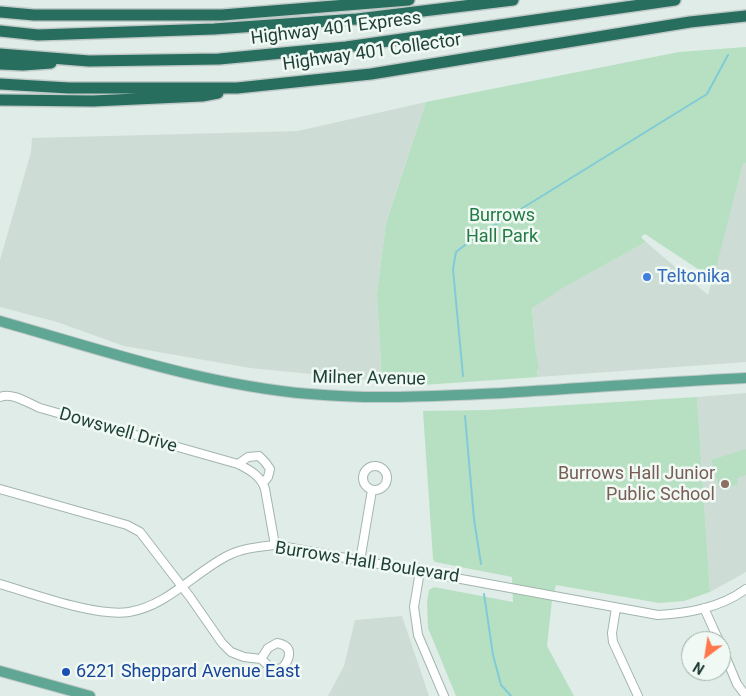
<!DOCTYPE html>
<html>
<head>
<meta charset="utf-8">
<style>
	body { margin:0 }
	#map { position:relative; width:746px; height:696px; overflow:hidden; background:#e0ece7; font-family:Roboto,sans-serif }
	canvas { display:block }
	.north { position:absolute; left:681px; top:631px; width:50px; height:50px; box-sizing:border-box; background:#f0f9f4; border:1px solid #9cafa8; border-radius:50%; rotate:211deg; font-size:14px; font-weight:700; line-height:20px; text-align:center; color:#1e3f36 }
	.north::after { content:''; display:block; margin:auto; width:18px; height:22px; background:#ff774b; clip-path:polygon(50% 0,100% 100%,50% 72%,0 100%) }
</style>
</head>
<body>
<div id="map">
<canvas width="746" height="696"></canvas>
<div class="north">N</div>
</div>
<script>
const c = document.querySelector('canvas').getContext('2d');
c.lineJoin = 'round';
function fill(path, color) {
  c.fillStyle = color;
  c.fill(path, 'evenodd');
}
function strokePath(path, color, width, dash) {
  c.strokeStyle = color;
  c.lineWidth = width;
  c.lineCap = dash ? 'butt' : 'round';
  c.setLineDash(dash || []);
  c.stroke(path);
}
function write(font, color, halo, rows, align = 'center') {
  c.font = font + ' Roboto,sans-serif';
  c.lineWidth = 5;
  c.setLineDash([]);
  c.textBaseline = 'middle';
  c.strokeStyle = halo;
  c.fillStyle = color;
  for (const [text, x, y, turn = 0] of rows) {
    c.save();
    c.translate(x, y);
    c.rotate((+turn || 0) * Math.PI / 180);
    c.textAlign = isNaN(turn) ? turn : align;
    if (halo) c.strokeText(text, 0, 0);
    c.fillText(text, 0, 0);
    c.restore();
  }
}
const built = new Path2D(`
	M426 102 386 223 377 294 382 381 250 368 124 346 57 322 0 307V260L31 152 32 138 298 131Z
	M746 163V362L538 377 532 305 646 242 708 295 743 164Z
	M746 393V572L710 592 697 397Z
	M402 616 429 696H328L344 666 355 620Z`);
const green = new Path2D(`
	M746 47V163L743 164 713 279 645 234 641 237 646 242 563 288 532 308 536 353 539 369 537 370 538 377 422 385 420 378 382 381 377 294 386 223 426 102 679 52Z
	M697 397 710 592 684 601 659 603 556 585 552 600 547 646 574 696H456L428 628 427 602 429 590 434 587 513 602 512 577 435 562 433 559 423 411 488 410Z
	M746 449V475L737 478 738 484 720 490 711 460Z`);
const stream = new Path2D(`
	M463 376 453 269 456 252 474 238 707 94 728 55
	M465 416 474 519 481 564
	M484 594 493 655 501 685 511 696`);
const minor = new Path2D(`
	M0 397C12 392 28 403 40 408L238 464C250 470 261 476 265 489L275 545
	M238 464 248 457 259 456 265 462 270 469 268 477 263 483
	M363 478a12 12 0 1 1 24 0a12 12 0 1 1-24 0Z
	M0 489 127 525 140 532 190 597 222 643 231 652 244 657 261 659 271 668 281 669C291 659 294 646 277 643L268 648 261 659
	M360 561 372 490
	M420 571 414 607 418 635 444 696
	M0 584C34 594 96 617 129 612 167 606 194 573 227 556 242 548 259 547 275 545L658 615C689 613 720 608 746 589
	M616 608 612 633 613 642 638 696
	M704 608 719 641
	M721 646 737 684 746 696`);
const major = new Path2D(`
	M0 321C102 350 204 385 310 394 375 400 439 396 503 393 584 388 665 382 746 378
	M0 671 90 696`);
const highway = new Path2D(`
	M0 12 34 15H222L409 0
	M0 31 38 35 214 29 357 19 513 0
	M0 54 89 61 219 59 346 47 675 0
	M0 64 23 65 51 63
	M0 84 69 88H237L371 74 690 22 746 16
	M0 100 93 101 202 96 218 93`);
const markers = [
	[647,277,5,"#3f7fe0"],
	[725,484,5,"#8d6e63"],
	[66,672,5,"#1a4fb4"]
];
const streetNames = [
	["Highway 401 Express",336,29,-7],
	["Highway 401 Collector",372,53,-8],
	["Milner Avenue",369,379,1],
	["Dowswell Drive",118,431,16],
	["Burrows Hall Boulevard",367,563,9]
];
const parkNames = [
	["Burrows",502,216],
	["Hall Park",502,237]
];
const shopNames = [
	["Teltonika",657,277]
];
const educationNames = [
	["Burrows Hall Junior",715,474],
	["Public School",715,495]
];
const transitNames = [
	["6221 Sheppard Avenue East",76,672]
];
fill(built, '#cedcd6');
fill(green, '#b6e0c1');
strokePath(stream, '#81cbd8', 2);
strokePath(minor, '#a2b5ae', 10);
strokePath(major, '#c0c9c7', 12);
strokePath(highway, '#c0c9c7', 14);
strokePath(minor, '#fff', 8);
strokePath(major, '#5fa794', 10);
strokePath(highway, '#276e5f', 11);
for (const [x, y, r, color] of markers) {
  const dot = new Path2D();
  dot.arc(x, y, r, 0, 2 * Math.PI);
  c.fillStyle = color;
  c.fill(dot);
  strokePath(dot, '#f0f9f4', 2);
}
write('18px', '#1e3f36', '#f0f9f4', streetNames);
write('18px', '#247a45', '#f0f9f4', parkNames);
write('18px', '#366cbe', '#f0f9f4', shopNames, 'left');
write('18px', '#785e54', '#f0f9f4', educationNames, 'right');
write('18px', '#164399', '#f0f9f4', transitNames, 'left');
</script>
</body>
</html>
